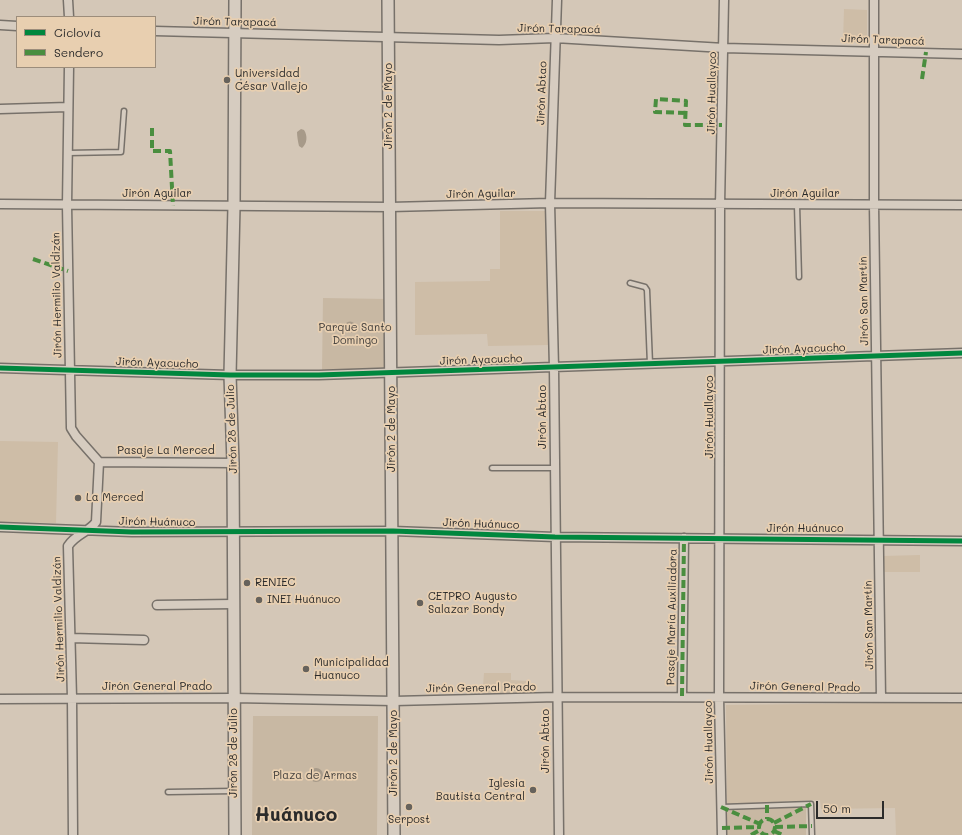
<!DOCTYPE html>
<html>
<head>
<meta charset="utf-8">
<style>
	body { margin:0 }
	#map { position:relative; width:962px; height:835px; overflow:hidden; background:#d4c7b7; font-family:Mali,sans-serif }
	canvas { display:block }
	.legend { position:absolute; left:16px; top:16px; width:140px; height:52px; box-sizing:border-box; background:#e8cfb0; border:1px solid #9c8d7b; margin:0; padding:5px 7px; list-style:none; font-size:12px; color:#2b2b2b }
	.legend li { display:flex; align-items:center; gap:8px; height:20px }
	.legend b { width:20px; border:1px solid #9c8d7b }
	.scale { position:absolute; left:816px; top:801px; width:68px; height:18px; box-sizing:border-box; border:2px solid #2b2b2b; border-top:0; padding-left:5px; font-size:12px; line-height:14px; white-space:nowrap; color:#2b2b2b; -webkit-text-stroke:3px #e8cfb0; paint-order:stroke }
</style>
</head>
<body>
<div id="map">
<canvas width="962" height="835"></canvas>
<ul class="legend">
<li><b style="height:5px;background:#00873e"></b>Ciclovía</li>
<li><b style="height:5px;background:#4a8e3f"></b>Sendero</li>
</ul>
<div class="scale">50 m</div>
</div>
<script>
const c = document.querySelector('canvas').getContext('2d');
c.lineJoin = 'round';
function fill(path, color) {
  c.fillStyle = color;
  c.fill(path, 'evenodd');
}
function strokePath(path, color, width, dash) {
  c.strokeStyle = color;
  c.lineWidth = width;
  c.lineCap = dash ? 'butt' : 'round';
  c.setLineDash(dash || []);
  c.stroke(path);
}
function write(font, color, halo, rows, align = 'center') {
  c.font = font + ' Mali,sans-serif';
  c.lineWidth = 3.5;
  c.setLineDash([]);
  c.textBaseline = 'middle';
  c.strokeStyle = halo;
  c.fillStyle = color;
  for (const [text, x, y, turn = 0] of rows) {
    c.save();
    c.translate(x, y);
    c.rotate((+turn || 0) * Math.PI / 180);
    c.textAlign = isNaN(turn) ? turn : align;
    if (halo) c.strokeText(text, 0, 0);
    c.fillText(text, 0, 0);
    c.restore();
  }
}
const built = new Path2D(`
	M844 9 867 10V43L843 42Z
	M500 211H547L549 345 488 346 487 334 415 335V282L490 281V269H500Z
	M0 441 58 442 56 523 0 522Z
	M920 555V572H883V556Z
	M484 673H511V680L526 681V696L506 695 505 693H488V686H483Z
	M962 702V835H896L895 808 821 809 820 800 727 804 726 705Z`);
const green = new Path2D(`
	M323 298 387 299 388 370 322 371Z
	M253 716H378L377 835H252Z
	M806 807V835H726V809Z`);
const water = new Path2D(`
	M301 129 304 130C308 136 307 144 302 148L299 146C298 142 297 136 297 132Z
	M344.5 327a5.5 5.5 0 1 1 11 0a5.5 5.5 0 1 1-11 0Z
	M309 775a7 7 0 1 1 14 0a7 7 0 1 1-14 0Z`);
const service = new Path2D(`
	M68 153 121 152 124 111
	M797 205 799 277
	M630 283 645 287 647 290 650 364
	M492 468H554
	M168 792 234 791
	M722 807 811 804 812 835`);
const minor = new Path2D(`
	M68 0 69 17
	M557 0 550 203 554 368 559 835
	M874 0V205L881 698
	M0 25 17 26
	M155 31 499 40 555 38 724 48 962 54
	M69 67 67 205 71 428 76 436 99 462 96 522C89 532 76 534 68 546L72 698 73 835
	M0 109 68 107
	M0 204 390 207 550 203 962 205
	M0 368 230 375H319L962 353
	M99 462 233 463
	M0 527 132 532 393 531 555 537 962 541
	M157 605 234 604
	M71 638 144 640
	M682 696 684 538
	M0 699 234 698 394 701 557 697 962 698
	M722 835 719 697 720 205 724 0`);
const tertiary = new Path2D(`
	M388 0 394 835
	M235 835 233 463 230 375 234 206 235 0`);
const quiet = new Path2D(`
	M922 79 926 52
	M686 113 655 112 656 99 686 101 685 125H722
	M152 128V151H170L173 206
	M33 259 68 271
	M682 696 684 538
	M767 805V819
	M721 807 760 824
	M759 827a8 8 0 1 1 16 0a8 8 0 1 1-16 0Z
	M774 823 811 804
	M775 827 812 826
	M722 828 760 827
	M774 831 783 835
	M751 835 760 830`);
const cycleway = new Path2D(`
	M0 368 230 375H319L962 353
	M0 527 132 532 393 531 555 537 962 541`);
const markers = [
	[227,80,4,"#66625c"],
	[78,498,4,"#66625c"],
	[247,583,4,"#66625c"],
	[259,600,4,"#66625c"],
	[420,603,4,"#66625c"],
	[306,669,4,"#66625c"],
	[533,790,4,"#66625c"],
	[409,807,4,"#66625c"]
];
const streetNames = [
	["Jirón Tarapacá",235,22,1],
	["Jirón Tarapacá",559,29,1],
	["Jirón Tarapacá",883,40,2],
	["Jirón Abtao",542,93,-88],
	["Jirón Huallayco",712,93,-89],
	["Jirón 2 de Mayo",389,106,-90],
	["Jirón Aguilar",157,194],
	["Jirón Aguilar",481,194,-1],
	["Jirón Aguilar",805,194],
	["Jirón Hermilio Valdizán",57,295,-91],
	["Jirón San Martín",864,301,-91],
	["Jirón Ayacucho",804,349,-2],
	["Jirón Ayacucho",481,360,-2],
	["Jirón Ayacucho",157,363,2],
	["Jirón Abtao",543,417,-90],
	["Jirón Huallayco",710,417,-90],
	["Jirón 28 de Julio",232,429,-92],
	["Jirón 2 de Mayo",392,429,-90],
	["Pasaje La Merced",166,451],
	["Jirón Huánuco",157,522,1],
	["Jirón Huánuco",481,524,2],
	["Jirón Huánuco",805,529],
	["Pasaje María Auxiliadora",672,617,-89],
	["Jirón Hermilio Valdizán",59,619,-92],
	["Jirón San Martín",869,625,-91],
	["Jirón General Prado",157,687],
	["Jirón General Prado",805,687,1],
	["Jirón General Prado",481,688,-1],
	["Jirón Abtao",546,741,-90],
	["Jirón Huallayco",709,742,-91],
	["Jirón 28 de Julio",234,753,-90],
	["Jirón 2 de Mayo",394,753,-90]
];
const poiNames = [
	["Universidad",235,74],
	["César Vallejo",235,87],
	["La Merced",86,498],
	["RENIEC",255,583],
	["CETPRO Augusto",428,597],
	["Salazar Bondy",428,610],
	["INEI Huánuco",267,600],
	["Municipalidad",314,663],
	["Huanuco",314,676],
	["Iglesia",525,784,"right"],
	["Bautista Central",525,797,"right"],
	["Serpost",409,820,"center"]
];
const parkNames = [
	["Parque Santo",355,328],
	["Domingo",355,341],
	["Plaza de Armas",315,776]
];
const townNames = [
	["Huánuco",296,815]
];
fill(built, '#cebda7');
fill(green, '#c8b8a3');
fill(water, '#a79a89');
strokePath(service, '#77716a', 7);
strokePath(minor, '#77716a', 11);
strokePath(tertiary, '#77716a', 14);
strokePath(service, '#d6ccc0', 4);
strokePath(minor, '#d6ccc0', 8);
strokePath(tertiary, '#d6ccc0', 11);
strokePath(quiet, '#4a8e3f', 4, [8, 4]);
strokePath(cycleway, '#00873e', 5);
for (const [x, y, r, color] of markers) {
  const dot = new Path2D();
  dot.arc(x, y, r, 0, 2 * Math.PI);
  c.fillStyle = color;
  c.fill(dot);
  strokePath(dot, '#e8cfb0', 1.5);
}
write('11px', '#2b2b2b', '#e8cfb0', streetNames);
write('11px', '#2b2b2b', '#e8cfb0', poiNames, 'left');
write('11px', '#413e3b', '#e8cfb0', parkNames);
write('bold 19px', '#2b2b2b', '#e8cfb0', townNames);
</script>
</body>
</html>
